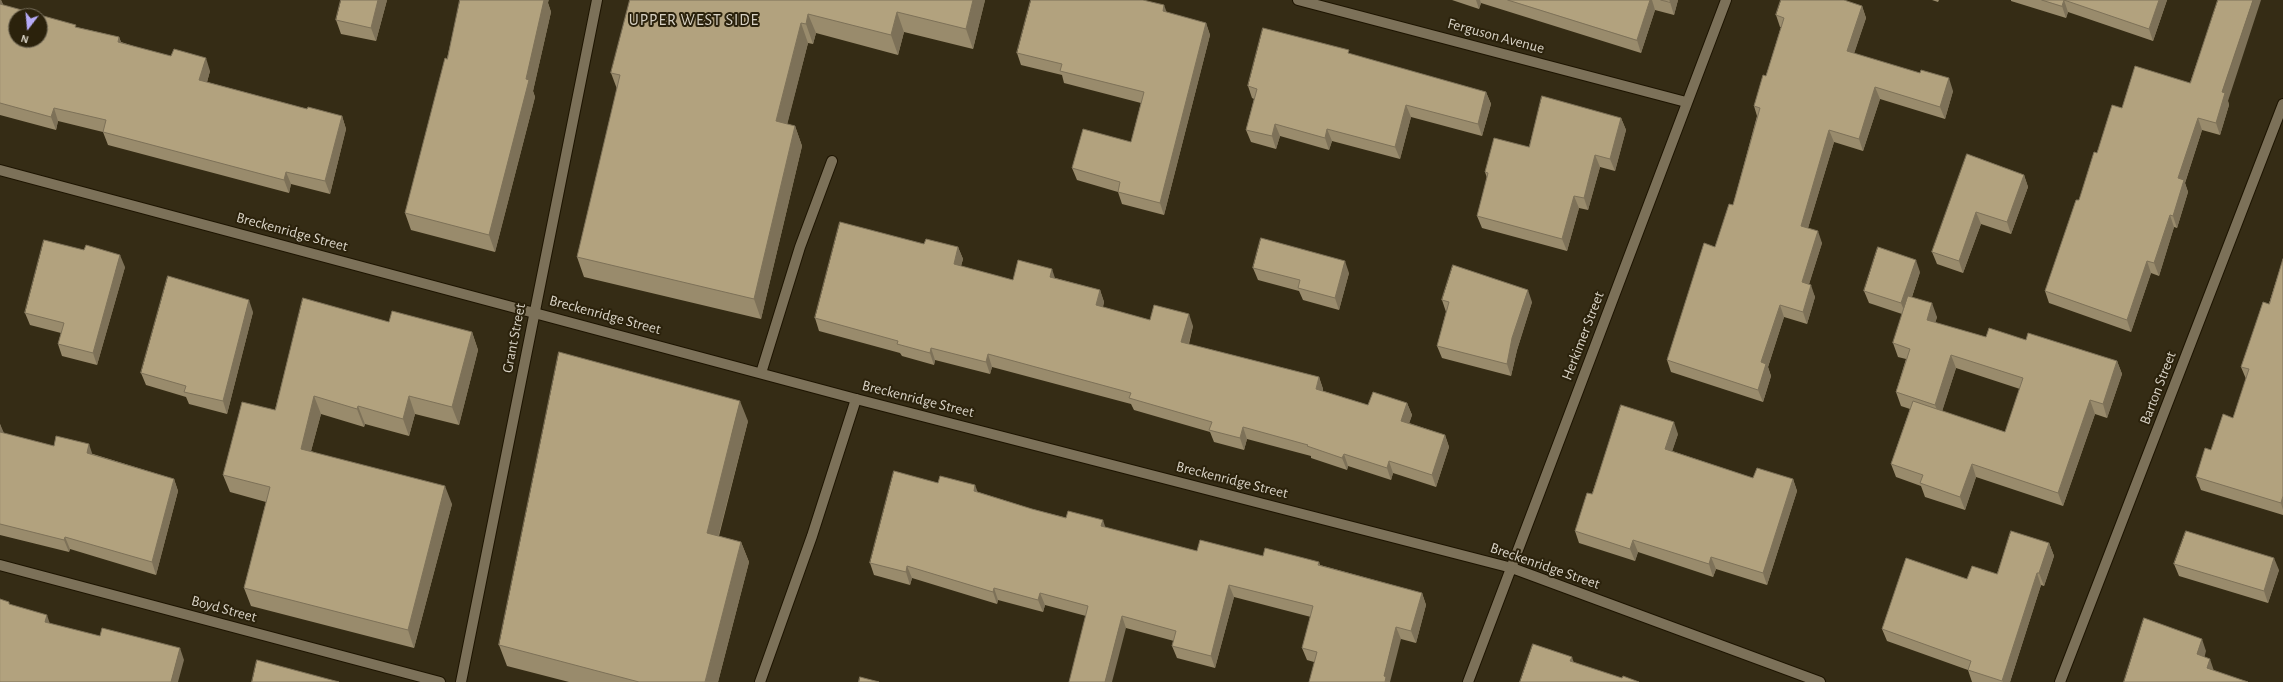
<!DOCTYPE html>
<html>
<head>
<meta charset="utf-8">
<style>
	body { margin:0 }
	#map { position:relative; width:2283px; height:682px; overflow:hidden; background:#352c15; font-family:"Alegreya Sans",sans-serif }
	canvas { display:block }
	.north { position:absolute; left:8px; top:8px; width:40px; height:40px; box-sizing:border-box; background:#2b220c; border:1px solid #716956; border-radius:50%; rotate:196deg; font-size:11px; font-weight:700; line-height:16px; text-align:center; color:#d9d3c6 }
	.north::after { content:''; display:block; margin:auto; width:14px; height:18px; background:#b6abf8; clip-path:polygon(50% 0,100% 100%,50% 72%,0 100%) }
</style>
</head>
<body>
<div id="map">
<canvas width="2283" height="682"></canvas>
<div class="north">N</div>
</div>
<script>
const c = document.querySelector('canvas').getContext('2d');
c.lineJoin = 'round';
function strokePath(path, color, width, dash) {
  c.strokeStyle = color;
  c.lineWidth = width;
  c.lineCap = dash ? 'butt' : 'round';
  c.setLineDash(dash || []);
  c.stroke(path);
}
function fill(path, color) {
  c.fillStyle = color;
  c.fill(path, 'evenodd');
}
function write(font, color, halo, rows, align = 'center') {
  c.font = font + ' "Alegreya Sans",sans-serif';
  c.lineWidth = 4;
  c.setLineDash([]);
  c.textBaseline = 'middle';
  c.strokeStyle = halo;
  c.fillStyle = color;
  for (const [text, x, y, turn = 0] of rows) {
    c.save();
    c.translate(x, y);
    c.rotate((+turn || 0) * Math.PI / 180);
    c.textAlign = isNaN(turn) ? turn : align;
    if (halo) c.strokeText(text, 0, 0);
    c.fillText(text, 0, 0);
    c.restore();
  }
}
const service = new Path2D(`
	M761 373 800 247 832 161
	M760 682 812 536 856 399`);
const minor = new Path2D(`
	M1298 0 1686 102
	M0 170 856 399 1512 568 1820 682
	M0 565 440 682
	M1468 682 1726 0
	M2060 682 2283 104`);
const tertiary = new Path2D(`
	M461 682 597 0`);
const wall = new Path2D(`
	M0 0H1L3 5 76 27 119 37 121 42 210 71 207 82 307 109 342 116 346 129 330 194 291 184 289 193 108 145 103 132 58 121 56 130 0 115Z
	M387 0 376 41 341 34 336 20Z
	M630 0H985L973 49 904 32 898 55 816 33 813 44 808 43 787 124 795 126 802 146 761 319 584 277 577 257 617 89 611 73Z
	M1452 0H1678L1674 15 1655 10 1641 53 1481 3 1479 9Z
	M1932 0H1939L1938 2Z
	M2011 0H2167L2153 41 2068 12 2066 18 2011 1Z
	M548 3 551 12 533 91 535 97 495 252 411 230 405 213 447 59Z
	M1862 6 1866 18 1854 53 1953 91 1945 119 1880 99 1863 151 1834 142 1808 228 1822 243 1809 284 1815 297 1807 324 1784 317 1768 367 1771 376 1763 402 1671 372 1667 360 1733 205 1757 116 1754 106 1766 76 1781 27H1780L1776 15Z
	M1167 13 1206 23 1210 35 1164 215 1122 204 1118 192 1077 180 1072 168 1131 142 1141 103 1064 83 1062 75 1021 65 1017 53Z
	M1350 54 1486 92 1491 104 1482 136 1411 117 1400 159 1332 141 1329 150 1280 136 1276 149 1251 142 1246 130 1254 99 1252 98 1248 86Z
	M2228 101 2229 105 2220 135 2202 130 2185 183 2188 192 2177 228 2174 227 2159 276 2151 273 2131 332 2049 303 2045 291 2097 153 2122 108Z
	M1621 118 1626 130 1615 171 1600 167 1588 210 1579 208 1567 251 1482 228 1477 216 1487 178 1485 172Z
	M1967 154 2024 175 2028 187 2011 234 1981 224 1963 273 1937 264 1932 252Z
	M924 244 958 247 963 259 961 266 1013 280 1055 278 1100 290 1104 302 1103 307 1150 320 1193 326 1189 344 1319 377 1323 389V391L1368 405 1407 403 1412 415 1409 423 1445 435 1449 447 1436 487 1393 473 1391 480 1348 466 1347 470 1311 458V456L1247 439 1244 450 1214 442 1210 432 1134 410 1131 404 992 367 990 374 935 360 934 365 902 356 900 353 819 331 815 318Z
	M2283 259V515L2201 490 2196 477 2211 450 2233 418 2246 379 2241 367 2269 304Z
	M125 267 97 365 62 356 58 344 61 333 30 325 25 313Z
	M1253 268 1349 273 1339 310 1303 300 1299 291 1258 280Z
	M1920 272 1912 297 1937 317 1935 323 1986 337 2026 340 2117 361 2122 374 2107 418 2095 414 2063 506 1976 477 1965 510 1925 497 1921 486 1896 477 1891 464 1910 409 1901 406 1896 392 1906 359 1898 357 1893 343 1902 314 1869 303 1864 291ZM1956 368 2020 389 2005 432 1942 411Z
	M1442 300 1532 302 1517 350 1511 376 1442 358 1437 346 1446 312Z
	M253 312 227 414 189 404 186 397 146 385 141 373Z
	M389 322 472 332 478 350 459 425 415 414 409 436 365 424 364 427 321 414 311 451 452 504 414 648 251 606 244 588 266 502 230 492 223 475 275 410Z
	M748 421 719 536 741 542 749 562 718 682H569L507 666 499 645Z
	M0 424 3 433 54 446 93 454 174 479 178 491 156 575 70 549 69 552 0 535Z
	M1678 434 1672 451 1753 478 1793 479 1797 491 1767 585 1716 569 1713 577 1638 552 1635 561 1579 543 1575 531 1592 494Z
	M938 483 978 492 1032 509 1197 551 1263 556 1319 562 1320 565 1422 593 1426 605 1416 643 1401 639 1314 662 1307 660 1302 648 1311 617 1234 597 1215 668 1177 658 1172 646 1174 641 1126 628 1086 616 1045 605 1043 612 998 600 997 604 912 578 910 585 874 575 870 563Z
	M2049 543 2054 556 2044 586 2041 585 2010 682H1972L1968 670 1887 641 1882 629 1967 579 1997 574Z
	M2174 564 2279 570 2268 603 2179 576Z`);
const shadedWall = new Path2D(`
	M0 0H1L3 4 0 14Z
	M378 0H387L376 41 371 28Z
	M542 0H549L548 3 551 12 533 91 535 97 495 252 489 235Z
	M973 0H985L973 49 966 29Z
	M1476 0H1480L1481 3 1479 9Z
	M1650 0H1652L1655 10 1641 53 1637 40Z
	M1670 0H1678L1674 15 1670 2Z
	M2064 0 2068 12 2066 18 2062 6Z
	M2159 0H2167L2153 41 2149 29Z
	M2253 0H2261L2228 101 2229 105 2220 135 2216 123 2222 92Z
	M1164 5 1169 18 1163 11Z
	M1862 6 1866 18 1851 63 1847 51Z
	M897 12 904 32 898 55 891 35Z
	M808 14 816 33 813 44 806 24Z
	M801 23 808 43 783 141 776 121Z
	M1206 23 1210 35 1164 215 1160 203Z
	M119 37 124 50 118 42Z
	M206 58 210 71 204 93 199 80Z
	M1949 78 1953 91 1945 119 1940 107Z
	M1875 87 1880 99 1863 151 1859 139Z
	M1486 92 1491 104 1482 136 1478 124Z
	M1406 105 1411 117 1400 159 1395 147Z
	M54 108 58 121 56 130 51 117Z
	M342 116 346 129 330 194 325 181Z
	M1621 118 1626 130 1615 171 1610 159Z
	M2198 118 2202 130 2185 183 2188 192 2177 228 2173 216 2178 178Z
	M1275 124 1280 136 1276 149 1272 136Z
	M795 126 802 146 761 319 754 299Z
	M1327 129 1332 141 1329 150 1325 138Z
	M1829 130 1834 142 1805 238 1801 226Z
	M1595 155 1600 167 1588 210 1584 198Z
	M286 172 291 184 289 193 284 180Z
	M2024 175 2028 187 2011 234 2007 222Z
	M1574 196 1579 208 1567 251 1562 239Z
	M1976 212 1981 224 1963 273 1959 261Z
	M2170 215 2174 227 2159 276 2154 263Z
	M1818 231 1822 243 1806 294 1802 282Z
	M958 247 963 259 958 276 954 264Z
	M120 255 125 267 97 365 93 353Z
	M1916 260 1920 272 1906 315 1901 303Z
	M1345 261 1349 273 1339 310 1335 298Z
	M2147 261 2151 273 2131 332 2127 320Z
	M1052 269 1056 281 1050 277Z
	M1811 285 1815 297 1807 324 1803 312Z
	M1100 290 1104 302 1100 317 1096 305Z
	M1528 290 1532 302 1517 350 1511 376 1507 364 1512 338Z
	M249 300 253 312 227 414 223 401Z
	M1932 303 1937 317 1932 334 1927 320Z
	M1780 305 1784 317 1768 367 1771 376 1763 402 1758 390 1761 362Z
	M1189 314 1193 326 1186 354 1181 342Z
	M472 332 478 350 459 425 452 407Z
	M931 348 935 360 934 365 930 353Z
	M988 354 992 367 990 374 986 362Z
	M1951 355 1956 368 1940 418 1935 405Z
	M2117 361 2122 374 2107 418 2103 404Z
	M1319 377 1323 389 1320 401 1316 389Z
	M314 396 321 414 307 466 301 449Z
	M409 396 415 414 409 436 403 419Z
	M2090 400 2095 414 2063 506 2058 493Z
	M740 401 748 421 714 553 707 533Z
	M1407 403 1412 415 1406 433 1401 421Z
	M358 406 365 424 364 427 357 409Z
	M1674 422 1678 434 1669 461 1665 449Z
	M0 424 4 433 0 441Z
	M1243 427 1247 439 1244 450 1240 438Z
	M1445 435 1449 447 1436 487 1432 475Z
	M89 444 93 456 87 453Z
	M1344 454 1348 466 1347 470 1342 458Z
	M1389 461 1393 473 1391 480 1387 468Z
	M1972 464 1976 477 1965 510 1960 497Z
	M174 479 178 491 156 575 152 562Z
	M1793 479 1797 491 1767 585 1763 573Z
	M975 485 980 498 974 491Z
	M445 486 452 504 414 648 408 630Z
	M2283 496V510L2281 503Z
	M1103 520 1107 532 1101 526Z
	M65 537 70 549 69 552 64 540Z
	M1633 540 1638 552 1635 561 1630 549Z
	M741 542 749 562 718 682H705Z
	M2049 543 2054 556 2044 586 2039 573Z
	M1711 557 1716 569 1713 577 1709 564Z
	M2274 558 2279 570 2268 603 2264 591Z
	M907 566 912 578 910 585 906 572Z
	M2037 573 2041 585 2010 682H2003L2002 681Z
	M1229 585 1234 597 1215 668 1211 656Z
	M994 588 998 600 997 604 993 592Z
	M1040 593 1045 605 1043 612 1038 600Z
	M1422 593 1426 605 1416 643 1411 631Z
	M47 615 51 627 45 622Z
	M1122 616 1126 628 1112 682H1105Z
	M1396 627 1401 639 1390 682H1385L1384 676Z
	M2202 639 2206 651 2202 667 2197 654Z
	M180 648 184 660 178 682H171Z
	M1572 657 1576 669 1570 661Z
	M2210 659 2214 671 2207 668Z`);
const building = new Path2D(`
	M341 0H378L371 28 336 20Z
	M460 0H544L526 79 529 80 489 235 405 213 445 58 447 59Z
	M630 0H973L966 29 897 12 891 35 808 14 806 24 801 23 776 121 795 126 754 299 577 257 620 75 611 73Z
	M1031 0H1143L1164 5 1163 11 1206 23 1160 203 1118 192 1120 182 1072 168 1083 129 1131 142 1144 92 1060 71 1062 64 1017 53Z
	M1508 0H1650L1637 40Z
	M1661 0H1670V2Z
	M1781 0H1844L1862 6 1847 51 1920 73 1921 70 1949 78 1940 107 1875 87 1859 139 1829 130 1801 226 1818 231 1802 282 1811 285 1803 312 1780 305 1761 362 1766 364 1758 390 1667 360 1704 243 1715 247 1729 204 1733 205 1760 108 1754 106 1763 75 1766 76 1784 18 1776 15Z
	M2042 0H2159L2149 29 2064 0 2062 6Z
	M2218 0H2253L2222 92 2225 93 2216 123 2198 118 2178 178 2184 180 2173 216 2170 215 2154 263 2147 261 2127 320 2045 291 2076 200H2079L2094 152 2097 153 2112 105 2122 108 2135 66 2190 83Z
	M0 4 76 25 75 27 119 37 118 42 171 56 174 49 206 58 199 80 307 109 308 107 342 116 325 181 286 172 284 180 103 132 106 120 54 108 51 117 0 103ZM16 16H40V40H16Z
	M1263 28 1349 50 1348 53 1486 92 1478 124 1406 105 1395 147 1327 129 1325 138 1275 124 1272 136 1246 130 1257 89 1248 86Z
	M1542 96 1621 118 1610 159 1595 155 1584 198 1574 196 1562 239 1477 216 1488 173 1485 172 1494 138 1529 147Z
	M1967 154 2024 175 2007 222 1976 212 1959 261 1932 252Z
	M840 222 924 244 926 239 958 247 954 264 1013 280 1018 260 1052 269 1050 277 1100 290 1096 305 1150 320 1154 305 1189 314 1181 342 1319 377 1316 389 1368 405 1373 392 1407 403 1401 421 1445 435 1432 475 1389 461 1387 468 1344 454 1342 458 1307 446 1308 445 1243 427 1240 438 1209 430 1212 422 1129 398 1131 393 988 354 986 362 931 348 930 353 897 344 898 341 815 318Z
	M1261 238 1345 261 1335 298 1298 288 1300 280 1253 268Z
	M44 240 84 250 86 245 120 255 93 353 58 344 64 323 25 313Z
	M1878 247 1916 260 1901 303 1864 291Z
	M2283 259V496L2281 503 2196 477 2205 448 2211 450 2223 414 2233 418 2249 369 2241 367 2263 302 2269 304Z
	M1453 265 1528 290 1512 338 1507 364 1437 346 1449 302 1442 300Z
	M168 276 249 300 223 401 184 392 186 386 141 373Z
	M1908 296 1932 303 1927 320 1986 337 1989 328 2026 340 2028 333 2117 361 2103 404 2090 400 2058 493 1972 464 1960 497 1920 483 1923 475 1891 464 1913 401 2005 432 2023 378 1951 355 1935 405 1896 392 1910 349 1893 343Z
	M303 298 389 322 392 311 472 332 452 407 409 396 403 419 358 406 357 409 314 396 301 449 445 486 408 630 244 588 270 487 223 475 242 402 275 410Z
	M559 352 740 401 707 533 741 542 705 682H639L499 645Z
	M1621 405 1674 422 1665 449 1753 478 1757 468 1793 479 1763 573 1711 557 1709 564 1633 540 1630 549 1575 531 1587 493 1592 494Z
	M0 432 54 446 56 436 89 444 87 453 174 479 152 562 65 537 64 540 0 524Z
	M894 471 938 483 940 476 975 485 974 491 1032 509 1066 518 1068 511 1103 520 1101 526 1197 551 1200 540 1263 556 1265 548 1319 562 1318 565 1422 593 1411 631 1396 627 1384 676 1386 677 1385 682H1309L1317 652 1302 648 1313 606 1229 585 1211 656 1172 646 1176 631 1122 616 1105 682H1069L1088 606 1040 593 1038 600 994 588 993 592 907 566 906 572 870 563Z
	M2011 531 2049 543 2039 573H2037L2002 681 1968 670 1971 661 1882 629 1906 558 1967 579 1972 566 1997 574Z
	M2186 531 2274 558 2264 591 2174 564Z
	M0 599 9 602V604L47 615 45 622 100 636 102 628 180 648 171 682H0Z
	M2144 618 2202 639 2197 654 2210 659 2207 668 2248 682H2124Z
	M1533 644 1572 657 1570 661 1622 678 1623 676 1639 682H1520Z
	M257 660 339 682H252Z
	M860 677 879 682H859Z`);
const streetNames = [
	["Ferguson Avenue",1496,36,15],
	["Breckenridge Street",292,232,15],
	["Breckenridge Street",605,315,15],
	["Herkimer Street",1583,336,-69],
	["Grant Street",514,338,-79],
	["Barton Street",2158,388,-69],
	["Breckenridge Street",918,399,14],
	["Breckenridge Street",1232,480,14],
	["Breckenridge Street",1545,566,19],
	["Boyd Street",224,609,15]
];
const neighbourhoodNames = [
	["UPPER WEST SIDE",694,20]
];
strokePath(service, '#1d1401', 12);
strokePath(minor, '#1d1401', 12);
strokePath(tertiary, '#1d1401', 12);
strokePath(service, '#7c7159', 10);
strokePath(minor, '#7c7159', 10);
strokePath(tertiary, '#7c7159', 10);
fill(wall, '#998b6c');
fill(shadedWall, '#7d7158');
fill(building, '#b2a27e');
strokePath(building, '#7d7158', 1);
write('15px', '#d9d3c6', '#2b220c', streetNames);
c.letterSpacing = '1px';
write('16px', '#d9d3c6', '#2b220c', neighbourhoodNames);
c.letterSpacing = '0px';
</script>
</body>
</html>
